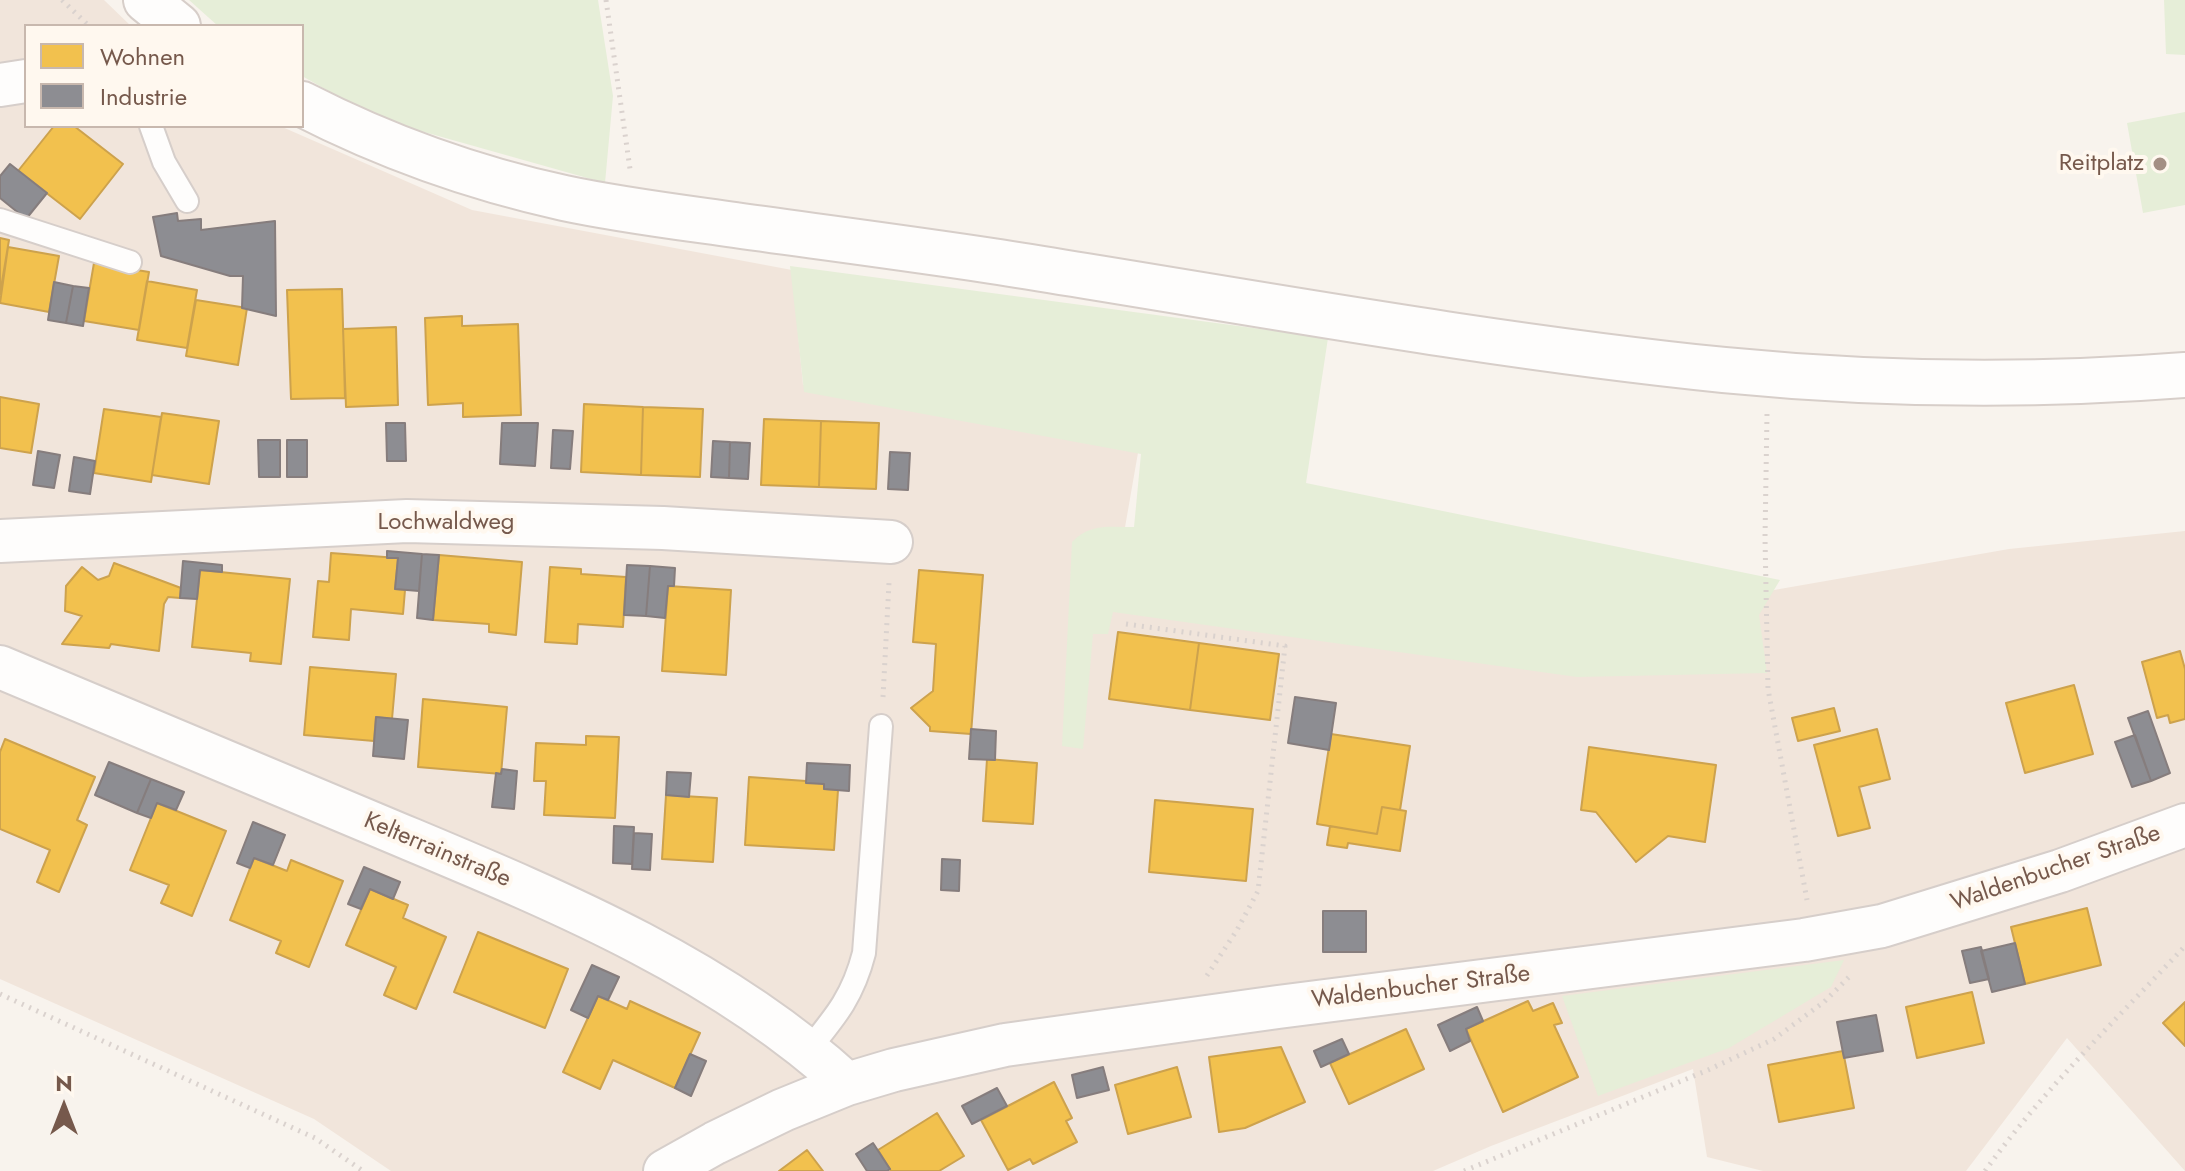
<!DOCTYPE html>
<html>
<head>
<meta charset="utf-8">
<style>
	body { margin:0 }
	#map { position:relative; width:2185px; height:1171px; overflow:hidden; background:#f8f3ed; font-family:Jost,sans-serif }
	canvas { display:block }
	.legend { position:absolute; left:24px; top:24px; width:280px; height:104px; box-sizing:border-box; background:#fff8ef; border:2px solid #c8b8ae; margin:0; padding:10px 14px; list-style:none; font-size:24px; color:#76594c }
	.legend li { display:flex; align-items:center; gap:16px; height:40px }
	.legend b { width:40px; border:2px solid #c8b8ae }
	.north { position:absolute; left:24px; top:1067px; width:80px; height:80px; -webkit-text-stroke:6px #fff8ef; paint-order:stroke; rotate:0deg; font-size:22px; font-weight:700; line-height:32px; text-align:center; color:#76594c }
	.north::after { content:''; display:block; margin:auto; width:28px; height:36px; background:#76594c; clip-path:polygon(50% 0,100% 100%,50% 72%,0 100%) }
</style>
</head>
<body>
<div id="map">
<canvas width="2185" height="1171"></canvas>
<ul class="legend">
<li><b style="height:22px;background:#f2c14e"></b>Wohnen</li>
<li><b style="height:22px;background:#8d8d92"></b>Industrie</li>
</ul>
<div class="north">N</div>
</div>
<script>
const c = document.querySelector('canvas').getContext('2d');
c.lineJoin = 'round';
function fill(path, color) {
  c.fillStyle = color;
  c.fill(path, 'evenodd');
}
function strokePath(path, color, width, dash) {
  c.strokeStyle = color;
  c.lineWidth = width;
  c.lineCap = dash ? 'butt' : 'round';
  c.setLineDash(dash || []);
  c.stroke(path);
}
function write(font, color, halo, rows, align = 'center') {
  c.font = font + ' Jost,sans-serif';
  c.lineWidth = 8;
  c.setLineDash([]);
  c.textBaseline = 'middle';
  c.strokeStyle = halo;
  c.fillStyle = color;
  for (const [text, x, y, turn = 0] of rows) {
    c.save();
    c.translate(x, y);
    c.rotate((+turn || 0) * Math.PI / 180);
    c.textAlign = isNaN(turn) ? turn : align;
    if (halo) c.strokeText(text, 0, 0);
    c.fillText(text, 0, 0);
    c.restore();
  }
}
const residential = new Path2D(`
	M0 0H104L131 26H26V126H280L472 210 792 270 803 385 1139 447 1124 533 1648 612 2009 549 2185 531V1171L2067 1038 1966 1171H1763L1707 1157 1693 1069 1491 1146 1433 1171H391L314 1119 0 979Z`);
const green = new Path2D(`
	M189 0H598L613 96 605 183 378 119 302 76V26H218Z
	M2164 0H2185V55L2166 54Z
	M2185 112V205L2143 213 2127 123Z
	M790 266 1328 338 1306 483 1780 580 1759 615 1767 673 1577 677 1113 612 1108 634H1093L1083 749 1062 746 1072 542C1090 523 1110 527 1134 527L1141 454 804 392Z
	M1844 960 1831 987 1729 1048 1598 1096 1562 996Z`);
const homes = new Path2D(`
	M54 126H74L123 164 80 219 18 171Z
	M0 238 9 240 0 294Z
	M8 247 59 256 49 312 0 303Z
	M94 263 149 272 139 330 84 321Z
	M147 281 197 290 187 348 137 340Z
	M342 289 345 398 291 399 287 290Z
	M196 300 247 308 238 365 186 356Z
	M462 316V326L518 324 521 415 463 417V403L428 405 425 318Z
	M396 327 398 405 346 407 343 329Z
	M0 397 39 404 31 453 0 448Z
	M584 404 643 407 641 475 581 472Z
	M643 407 703 409 700 477 641 475Z
	M104 409 161 417 151 482 94 473Z
	M162 413 219 421 209 484 152 475Z
	M764 419 821 421 819 487 761 485Z
	M821 421 879 423 876 489 819 487Z
	M331 553 398 558 395 589 405 590 403 614 351 609 349 640 313 637 318 581 329 582Z
	M439 555 522 562 516 635 489 632V624L433 620Z
	M114 563 181 588 180 598 168 597 164 604 159 651 111 644 109 648 62 644 82 616 65 611 66 586 82 567 98 580 109 576Z
	M550 567 581 569V574L626 577 623 627 578 624 577 644 545 642Z
	M200 570 290 579 281 664 250 661 251 653 192 647Z
	M919 570 983 575 971 734 930 731V727L911 708 933 691 936 644 913 642Z
	M668 586 731 590 726 675 662 671Z
	M1118 632 1199 643 1190 710 1109 699Z
	M1199 643 1279 654 1270 720 1190 710Z
	M2180 651 2185 669V719L2170 723 2168 715 2157 718 2142 662Z
	M310 667 396 674 392 719 376 717 374 741 304 735Z
	M2074 685 2093 754 2025 773 2006 703Z
	M423 699 507 707 501 774 418 767Z
	M1834 708 1840 731 1798 741 1792 718Z
	M1877 729 1890 779 1859 787 1870 828 1838 836 1814 745Z
	M1331 734 1410 746 1400 810 1382 807 1377 834 1317 824Z
	M586 736 619 737 615 818 544 815 546 781H534L536 743 586 745Z
	M5 739 95 777 77 820 87 825 59 892 37 882 50 850 0 829V752Z
	M1589 747 1716 765 1705 842 1668 836 1636 862 1596 812 1581 810Z
	M987 759 1037 763 1033 824 983 821Z
	M749 777 806 781 824 784V789L838 790 834 850 745 845Z
	M666 795 717 798 713 862 662 859Z
	M1155 800 1253 809 1246 881 1149 872Z
	M157 803 226 831 192 916 161 903 169 885 130 870Z
	M1382 807 1406 811 1400 851 1348 843 1347 848 1327 845 1330 826 1377 834Z
	M254 858 287 871 291 860 343 881 309 967 276 953 281 941 230 920Z
	M370 889 408 905 403 918 446 937 416 1009 384 995 396 967 346 945Z
	M2087 908 2101 965 2025 984 2011 927Z
	M478 932 568 969 545 1028 454 992Z
	M1972 992 1984 1043 1917 1058 1906 1007Z
	M598 996 627 1009 630 1001 700 1033 675 1088 613 1060 600 1089 563 1072Z
	M1528 1001 1533 1011 1553 1003 1562 1023 1554 1025 1578 1077 1503 1112 1466 1029Z
	M2185 1002V1046L2163 1023Z
	M1406 1029 1424 1069 1349 1104 1330 1063Z
	M1281 1047 1305 1102 1245 1128 1219 1132 1209 1057Z
	M1843 1051 1854 1108 1779 1122 1768 1065Z
	M1177 1067 1191 1117 1128 1134 1115 1085Z
	M1054 1082 1072 1118 1066 1121 1077 1142 1033 1164 1030 1159 1008 1170 981 1120Z
	M937 1113 964 1156 939 1171H891L878 1150Z
	M807 1150 823 1171H779Z`);
const industry = new Path2D(`
	M10 164 47 193 26 219 0 198V176Z
	M177 213 178 221 201 219V230L275 221 276 316 242 308 243 276H230L161 256 153 217Z
	M54 282 73 286 66 323 48 320Z
	M73 286 89 288 83 326 66 323Z
	M386 423H405L406 461H387Z
	M502 423H538L535 466 500 464Z
	M553 430 573 431 570 469 551 468Z
	M258 440H280V477H259Z
	M287 440H307V477H287Z
	M713 441 730 442 729 478 711 477Z
	M730 442 750 443 748 479 729 478Z
	M38 451 60 455 54 488 33 485Z
	M890 452 910 453 908 490 888 489Z
	M74 457 95 461 90 494 69 491Z
	M387 551 422 554 419 591 395 589 398 558H387Z
	M422 554 439 555 433 620 417 618Z
	M183 561 222 565V572L200 570 197 599 180 598Z
	M627 565 650 566 646 616 624 615Z
	M650 566 675 568 674 586H668L665 618 646 616Z
	M1295 697 1336 703 1329 750 1288 743Z
	M2148 711 2170 773 2151 781 2128 718Z
	M376 717 408 720 404 759 373 756Z
	M971 729 996 731 995 760 969 759Z
	M2135 735 2151 781 2132 787 2115 742Z
	M109 762 151 779 137 813 95 795Z
	M807 763 850 765 849 791 824 789V784L806 783Z
	M502 769 517 771 514 809 492 807 496 773 501 774Z
	M667 772 691 773 689 797 666 795Z
	M151 779 184 792 176 810 157 803 151 818 137 813Z
	M253 822 285 835 273 865 254 858 250 868 237 863Z
	M614 826 634 827 632 864 613 863Z
	M634 833 652 834 650 870 632 869Z
	M942 859 960 860 959 891 941 890Z
	M364 867 400 882 393 899 370 889 361 909 348 904Z
	M1323 911H1366V952H1323Z
	M2015 943 2025 984 1992 992 1981 951Z
	M1981 947 1989 979 1970 983 1962 951Z
	M592 965 619 977 608 1000 598 996 588 1018 571 1010Z
	M1477 1007 1483 1021 1466 1029 1470 1041 1450 1051 1438 1025Z
	M1876 1015 1883 1051 1844 1058 1837 1022Z
	M1342 1039 1349 1054 1321 1067 1314 1051Z
	M690 1054 706 1061 691 1096 675 1088Z
	M1103 1067 1109 1090 1077 1098 1072 1075Z
	M997 1088 1007 1106 972 1124 962 1106Z
	M873 1143 890 1169 887 1171H867L856 1154Z`);
const path = new Path2D(`
	M62 0 89 26
	M606 0 630 169
	M1767 414 1765 538 1768 689 1807 900
	M1126 624 1285 646 1258 891 1237 930 1206 977
	M883 697 889 583
	M0 994 315 1138 363 1171
	M1464 1171 1708 1070 1774 1039 1824 1002 1852 974
	M1985 1171C2043 1090 2117 1019 2185 946`);
const service = new Path2D(`
	M151 126 164 162 187 201
	M0 220 130 262
	M809 1049C836 1016 853 996 864 953L881 726`);
const minor = new Path2D(`
	M0 85 26 81
	M0 541 407 521 663 528 891 542
	M0 667C126 720 252 773 379 826 543 895 714 962 847 1084
	M665 1171 715 1143 783 1110 847 1084 894 1070 1005 1045 1278 1007 1804 940 1882 926 2060 871 2185 825`);
const secondary = new Path2D(`
	M146 0 178 26
	M302 104C384 146 473 178 564 198 620 210 678 217 735 225 820 237 906 248 992 261 1235 299 1479 345 1724 370 1877 385 2032 387 2185 375`);
const markers = [
	[2160,164,8,"#a48f84"]
];
const poiNames = [
	["Reitplatz",2144,164]
];
const streetNames = [
	["Lochwaldweg",446,523],
	["Kelterrainstraße",437,851,23],
	["Waldenbucher Straße",2056,869,-19],
	["Waldenbucher Straße",1421,988,-7]
];
fill(residential, '#f1e5db');
fill(green, '#e6eed8');
fill(homes, '#f2c14e');
strokePath(homes, '#cda24d', 2);
fill(industry, '#8d8d92');
strokePath(industry, '#867d7d', 2);
strokePath(service, '#d6ceca', 26);
strokePath(minor, '#d6ceca', 46);
strokePath(secondary, '#d7cec9', 48);
strokePath(path, '#dad2ce', 5, [2, 6]);
strokePath(service, '#fefdfc', 22);
strokePath(minor, '#fefdfc', 42);
strokePath(secondary, '#fefdfc', 44);
for (const [x, y, r, color] of markers) {
  const dot = new Path2D();
  dot.arc(x, y, r, 0, 2 * Math.PI);
  c.fillStyle = color;
  c.fill(dot);
  strokePath(dot, '#fff8ef', 3);
}
write('24px', '#76594c', '#fff8ef', poiNames, 'right');
write('24px', '#76594c', '#fff8ef', streetNames);
</script>
</body>
</html>
